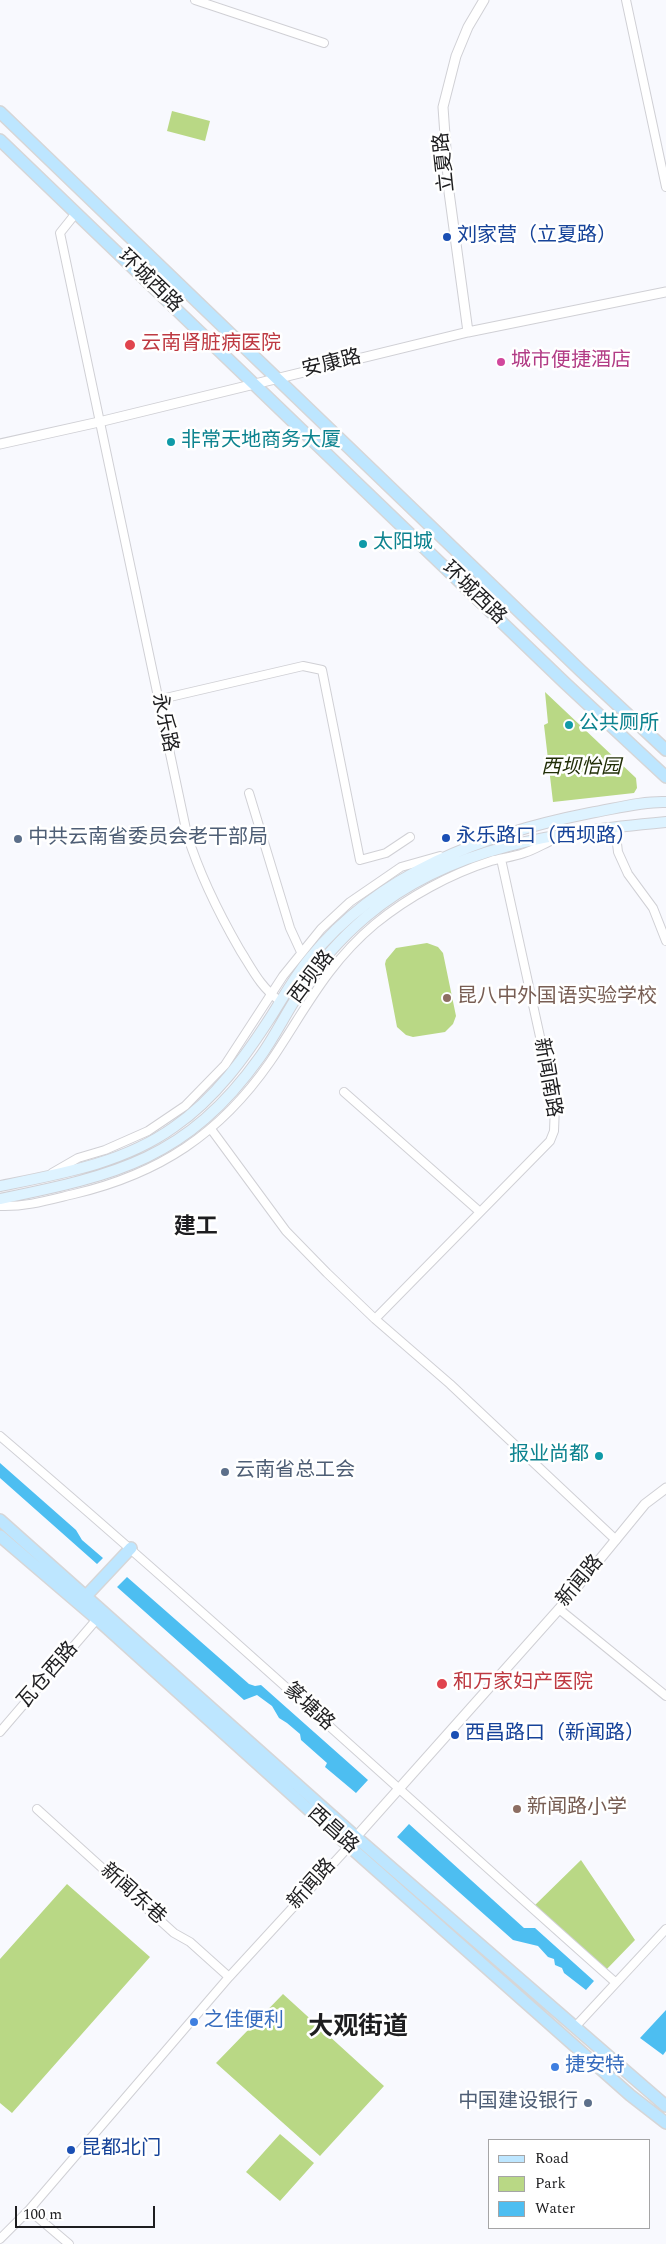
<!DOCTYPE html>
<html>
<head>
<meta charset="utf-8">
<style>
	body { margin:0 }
	#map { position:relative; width:666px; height:2244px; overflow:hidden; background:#f8f9fe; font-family:Spectral,serif }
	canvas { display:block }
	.legend { position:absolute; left:488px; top:2139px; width:162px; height:90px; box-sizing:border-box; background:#fff; border:1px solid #a5a5a6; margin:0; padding:6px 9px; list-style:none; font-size:15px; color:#1e1e20 }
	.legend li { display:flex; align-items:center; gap:10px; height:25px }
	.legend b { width:25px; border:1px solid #a5a5a6 }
	.scale { position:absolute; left:15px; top:2206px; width:140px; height:22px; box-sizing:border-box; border:2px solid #1e1e20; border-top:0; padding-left:6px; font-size:15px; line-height:18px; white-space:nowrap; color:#1e1e20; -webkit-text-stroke:4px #fff; paint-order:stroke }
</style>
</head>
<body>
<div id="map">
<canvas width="666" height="2244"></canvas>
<ul class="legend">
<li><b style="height:6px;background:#bde6ff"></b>Road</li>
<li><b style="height:14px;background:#b9d885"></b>Park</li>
<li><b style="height:14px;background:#4dbef1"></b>Water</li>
</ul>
<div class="scale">100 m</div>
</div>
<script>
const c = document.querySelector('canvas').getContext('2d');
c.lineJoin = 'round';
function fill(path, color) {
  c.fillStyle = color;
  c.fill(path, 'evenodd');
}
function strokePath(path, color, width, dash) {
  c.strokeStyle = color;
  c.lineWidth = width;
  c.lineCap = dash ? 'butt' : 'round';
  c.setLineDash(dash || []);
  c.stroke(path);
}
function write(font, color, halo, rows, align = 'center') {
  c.font = font + ' Spectral,"Noto Sans SC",serif';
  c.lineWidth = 5;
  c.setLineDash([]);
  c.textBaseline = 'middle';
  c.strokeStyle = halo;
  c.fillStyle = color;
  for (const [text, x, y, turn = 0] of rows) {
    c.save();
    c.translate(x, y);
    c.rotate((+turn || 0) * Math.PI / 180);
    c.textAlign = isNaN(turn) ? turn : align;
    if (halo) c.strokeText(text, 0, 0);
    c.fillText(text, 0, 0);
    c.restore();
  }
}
const green = new Path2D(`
	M172 111 210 121 205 141 167 131Z
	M545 692 636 778 637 788 634 793 553 802 544 725 548 723Z
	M427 943 438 947 443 953 456 1016 453 1024 445 1032 413 1037 406 1035 397 1027 385 964 386 960 396 948Z
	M581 1860 635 1940 605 1971 533 1907Z
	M67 1884 150 1957 12 2113 0 2103V1959Z
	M283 1994 384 2086 320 2156 216 2063Z
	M280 2134 314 2163 280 2201 246 2172Z`);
const water = new Path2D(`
	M0 1463 76 1530 82 1540 103 1558 97 1564 0 1478Z
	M127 1577 249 1684 255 1686 261 1685 368 1780 356 1793 325 1767 327 1763 301 1740 300 1734 287 1723 279 1718 272 1706 257 1695 244 1700 117 1587Z
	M409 1824 524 1928H535L594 1981 586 1990 564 1973 562 1968 555 1965 554 1959 548 1957 538 1946 513 1940 397 1837Z
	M666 2010V2051L663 2055 640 2038Z`);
const minor = new Path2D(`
	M195 0 324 43
	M626 0 666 187
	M76 213 60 233 187 834C200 876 218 912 240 950 252 969 261 988 280 1001
	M157 700 303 666 322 670 360 860 386 853 410 837
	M249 793 290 928 301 952
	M615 827 618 852 628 874 653 908 666 941
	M344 1092 480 1212
	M211 1129 286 1231 327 1273 375 1319 450 1384 616 1540
	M52 1173 78 1158 105 1150 148 1131 185 1106 225 1065 283 976 321 929 350 902 401 867 440 856
	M0 1206C26 1207 49 1200 74 1194 159 1174 220 1134 270 1062 304 1012 326 965 375 924 408 897 450 874 491 861 502 858 513 857 524 853 534 850 545 843 555 839
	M375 1319 550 1141 554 1131 555 1105 501 859
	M0 1436C208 1614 410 1800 615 1982
	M559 1609 666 1696
	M0 1732 97 1619
	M37 1809 174 1933 190 1942 229 1977
	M575 2027 666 1929
	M29 2210 69 2244
	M0 2239 29 2210 229 1977 352 1843`);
const tertiary = new Path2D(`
	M468 332 449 192 443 107 456 56 468 27 484 0
	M0 444 99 422 468 332 666 292
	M356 1837 559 1609 645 1504 666 1488`);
const secondary = new Path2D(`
	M0 1186C60 1174 124 1163 174 1127 216 1098 245 1057 272 1015 284 996 295 976 310 958 380 872 484 834 590 813 614 809 642 801 666 802
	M0 1199C117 1175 187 1159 260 1057 275 1036 286 1013 300 992 318 964 342 937 367 916 450 845 561 832 666 822`);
const primary = new Path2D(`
	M0 112 580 670 666 750
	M0 140 565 683 666 777
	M0 1520 356 1837 666 2106
	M0 1536 97 1619 349 1846 630 2095 666 2123
	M86 1596 131 1548`);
const markers = [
	[447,237,5,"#1a4fb4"],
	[130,345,6,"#e0444e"],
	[501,362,5,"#d1479c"],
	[171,442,5,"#0f9aa8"],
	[363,544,5,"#0f9aa8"],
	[569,725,5,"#0f9aa8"],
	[446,838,5,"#1a4fb4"],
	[18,839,5,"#5c6f8a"],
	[447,998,5,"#8d6e63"],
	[599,1456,5,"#0f9aa8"],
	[225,1472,5,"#5c6f8a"],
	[442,1684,6,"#e0444e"],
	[455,1735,5,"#1a4fb4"],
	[517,1809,5,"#8d6e63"],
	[194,2022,5,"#3f7fe0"],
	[555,2067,5,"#3f7fe0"],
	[588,2103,5,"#5c6f8a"],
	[71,2150,5,"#1a4fb4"]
];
const streetNames = [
	["立夏路",446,162,-96],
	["环城西路",149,282,44],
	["安康路",332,365,-14],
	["环城西路",473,594,44],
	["永乐路",163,723,78],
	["西坝路",313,978,-53],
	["新闻南路",546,1078,80],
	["新闻路",581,1582,-50],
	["瓦仓西路",49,1676,-49],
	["篆塘路",308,1708,42],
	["西昌路",332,1831,42],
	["新闻路",313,1885,-48],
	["新闻东巷",132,1895,42]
];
const transitNames = [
	["刘家营（立夏路）",457,237],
	["永乐路口（西坝路）",456,838],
	["西昌路口（新闻路）",465,1735],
	["昆都北门",81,2150]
];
const healthNames = [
	["云南肾脏病医院",141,345],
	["和万家妇产医院",453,1684]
];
const hotelNames = [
	["城市便捷酒店",511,362]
];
const cultureNames = [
	["非常天地商务大厦",181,442],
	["太阳城",373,544],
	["公共厕所",579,725],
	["报业尚都",589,1456,"right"]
];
const parkNames = [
	["西坝怡园",581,769]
];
const serviceNames = [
	["中共云南省委员会老干部局",28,839],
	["云南省总工会",235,1472],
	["中国建设银行",578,2103,"right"]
];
const educationNames = [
	["昆八中外国语实验学校",457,998],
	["新闻路小学",527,1809]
];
const shopNames = [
	["之佳便利",204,2022],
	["捷安特",565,2067]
];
const quarterNames = [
	["建工",196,1229]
];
const districtNames = [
	["大观街道",358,2029]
];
fill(green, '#b9d885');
fill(water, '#4dbef1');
strokePath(minor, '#d0d0d5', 10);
strokePath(tertiary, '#d0d0d5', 11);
strokePath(secondary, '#d0d0d5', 12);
strokePath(primary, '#d6d6d7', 14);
strokePath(minor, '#fff', 8);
strokePath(tertiary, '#fff', 9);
strokePath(secondary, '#def3ff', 10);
strokePath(primary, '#bde6ff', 11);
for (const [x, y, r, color] of markers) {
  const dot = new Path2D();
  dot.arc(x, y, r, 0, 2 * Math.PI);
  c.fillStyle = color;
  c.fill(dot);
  strokePath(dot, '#fff', 2);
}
write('20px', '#1e1e20', '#fff', streetNames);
write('20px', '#164399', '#fff', transitNames, 'left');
write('20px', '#be3a42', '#fff', healthNames, 'left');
write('20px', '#b23c85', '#fff', hotelNames, 'left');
write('20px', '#0d838f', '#fff', cultureNames, 'left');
write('italic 20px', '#222f08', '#fff', parkNames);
write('20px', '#4e5e75', '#fff', serviceNames, 'left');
write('20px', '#785e54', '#fff', educationNames, 'left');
write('20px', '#366cbe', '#fff', shopNames, 'left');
write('bold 22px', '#1e1e20', '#fff', quarterNames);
write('bold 25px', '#1e1e20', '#fff', districtNames);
</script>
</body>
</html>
